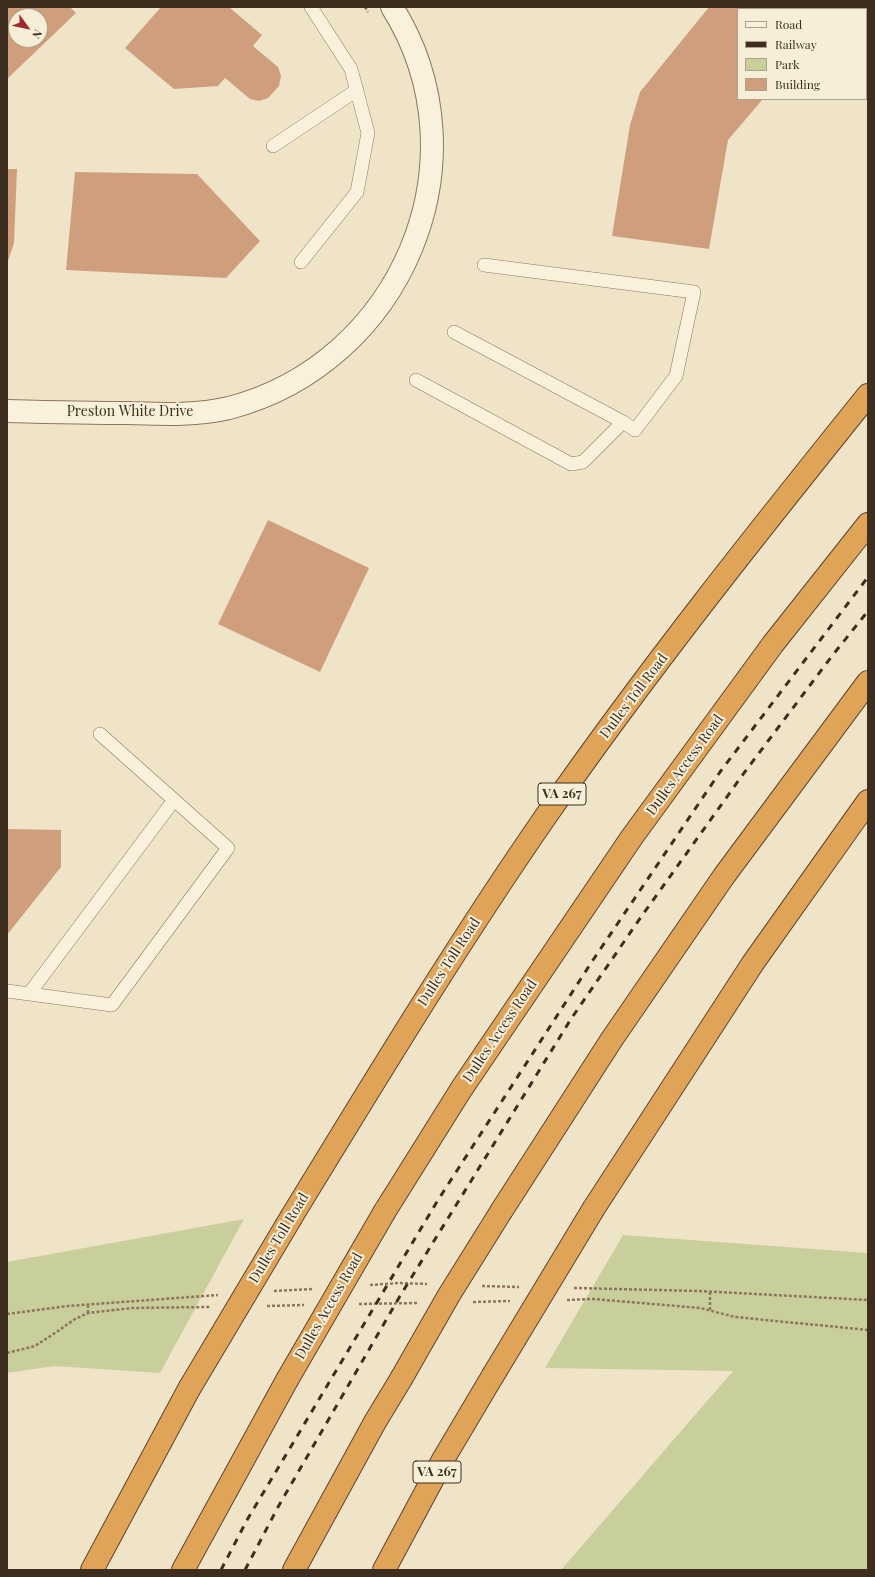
<!DOCTYPE html>
<html>
<head>
<meta charset="utf-8">
<style>
	body { margin:0 }
	#map { position:relative; width:875px; height:1577px; overflow:hidden; background:#f0e4c8; font-family:"Playfair Display",serif }
	canvas { display:block }
	.frame { position:absolute; inset:0; border:8px solid #3d2e20; pointer-events:none }
	.legend { position:absolute; left:737px; top:8px; width:130px; height:92px; box-sizing:border-box; background:#f7eed8; border:1px solid #ada18e; margin:0; padding:5px 7px; list-style:none; font-size:12px; color:#3d2e20 }
	.legend li { display:flex; align-items:center; gap:8px; height:20px }
	.legend b { width:20px; border:1px solid #ada18e }
	.north { position:absolute; left:8px; top:8px; width:40px; height:40px; box-sizing:border-box; background:#f7eed8; border:1px solid #ada18e; border-radius:50%; rotate:123deg; font-size:11px; font-weight:700; line-height:16px; text-align:center; color:#3d2e20 }
	.north::after { content:''; display:block; margin:auto; width:14px; height:18px; background:#9e2a2b; clip-path:polygon(50% 0,100% 100%,50% 72%,0 100%) }
</style>
</head>
<body>
<div id="map">
<canvas width="875" height="1577"></canvas>
<div class="frame"></div>
<ul class="legend">
<li><b style="height:5px;background:#faf1dc"></b>Road</li>
<li><b style="height:5px;background:#3d2e20"></b>Railway</li>
<li><b style="height:11px;background:#c9cf9b"></b>Park</li>
<li><b style="height:11px;background:#cf9f7d"></b>Building</li>
</ul>
<div class="north">N</div>
</div>
<script>
const c = document.querySelector('canvas').getContext('2d');
c.lineJoin = 'round';
function fill(path, color) {
  c.fillStyle = color;
  c.fill(path, 'evenodd');
}
function strokePath(path, color, width, dash) {
  c.strokeStyle = color;
  c.lineWidth = width;
  c.lineCap = dash ? 'butt' : 'round';
  c.setLineDash(dash || []);
  c.stroke(path);
}
function write(font, color, halo, rows, align = 'center') {
  c.font = font + ' "Playfair Display",serif';
  c.lineWidth = 4;
  c.setLineDash([]);
  c.textBaseline = 'middle';
  c.strokeStyle = halo;
  c.fillStyle = color;
  for (const [text, x, y, turn = 0] of rows) {
    c.save();
    c.translate(x, y);
    c.rotate((+turn || 0) * Math.PI / 180);
    c.textAlign = isNaN(turn) ? turn : align;
    if (halo) c.strokeText(text, 0, 0);
    c.fillText(text, 0, 0);
    c.restore();
  }
}
const green = new Path2D(`
	M244 1219 160 1373 54 1366 7 1373V1262Z
	M623 1235 868 1253V1570H561L733 1371 545 1368Z`);
const building = new Path2D(`
	M7 7H70L76 13 7 79ZM16 16H40V40H16Z
	M161 7H229L262 35 253 46 278 67 281 76 279 86 268 98 259 101 250 99 225 78 218 86 174 89 125 48Z
	M709 7H740L743 9H738V99H763L728 140 709 249 612 236 630 125 640 92Z
	M7 169H17L14 243 7 264Z
	M75 172 197 174 260 241 226 278 66 270Z
	M268 520 369 568 320 672 218 624Z
	M7 829 61 830V867L7 935Z`);
const path = new Path2D(`
	M365 7 368 12
	M370 1285 399 1283 427 1284
	M482 1286 519 1287
	M574 1288 699 1291 868 1300
	M274 1291 313 1289
	M567 1300 593 1299 700 1308 735 1317 868 1330
	M473 1302 510 1301
	M359 1304 418 1303
	M88 1305V1313
	M267 1306 304 1305
	M710 1310V1291
	M7 1314 68 1306 218 1295
	M7 1353 35 1346 58 1331 75 1319 88 1313 132 1308 210 1307`);
const lane = new Path2D(`
	M777 7 779 9
	M273 146 357 90
	M301 262 357 192 368 133 351 69 311 7
	M484 265 694 292 676 376 635 430 623 422
	M416 380 571 464 583 462 623 422 454 332
	M7 991 112 1005 228 848 100 734
	M29 994 174 800`);
const street = new Path2D(`
	M7 411C47 412 87 413 127 413 161 414 195 416 229 408 402 363 488 160 392 7`);
const highway = new Path2D(`
	M594 1208 753 963 868 801
	M502 1210 612 1039 724 876 868 682
	M385 1211 462 1088 632 837 773 644 868 524
	M292 1216C374 1082 456 946 546 816 647 671 757 533 868 395
	M92 1570 189 1389
	M183 1570 287 1380
	M294 1570 375 1422 401 1379
	M384 1570 444 1458 492 1377`);
const rail = new Path2D(`
	M221 1570 247 1520 438 1200 593 960 720 772 868 577
	M245 1570 278 1507 400 1296 571 1019 641 917 744 773 832 656 868 611`);
const highwayBridge = new Path2D(`
	M492 1377 594 1208
	M401 1379 449 1295 502 1210
	M287 1380 385 1211
	M189 1389 292 1216`);
const shields = [
	[562,794,48],
	[437,1472,48]
];
const shieldNames = [
	["VA 267",562,794],
	["VA 267",437,1472]
];
const streetNames = [
	["Preston White Drive",130,412],
	["Dulles Toll Road",634,696,-53],
	["Dulles Access Road",685,765,-54],
	["Dulles Toll Road",449,962,-57],
	["Dulles Access Road",500,1031,-56],
	["Dulles Toll Road",279,1238,-59],
	["Dulles Access Road",329,1306,-60]
];
fill(green, '#c9cf9b');
fill(building, '#cf9f7d');
strokePath(lane, '#8d765c', 14);
strokePath(street, '#8d765c', 24);
strokePath(highway, '#5b4430', 24);
strokePath(path, '#8d765c', 2.5, [3, 2]);
strokePath(lane, '#faf1dc', 13);
strokePath(street, '#faf1dc', 22);
strokePath(highway, '#e0a458', 22);
strokePath(rail, '#3d2e20', 3, [7, 7]);
strokePath(highwayBridge, '#5b4430', 24, []);
strokePath(highwayBridge, '#e0a458', 22);
for (const [x, y, w] of shields) {
  const box = new Path2D();
  box.roundRect(x - w / 2, y - 11, w, 22, 3);
  c.fillStyle = '#f7eed8';
  c.fill(box);
  strokePath(box, '#3d2e20', 1);
}
write('bold 13px', '#3d2e20', null, shieldNames);
write('14px', '#3d2e20', '#f7eed8', streetNames);
</script>
</body>
</html>
